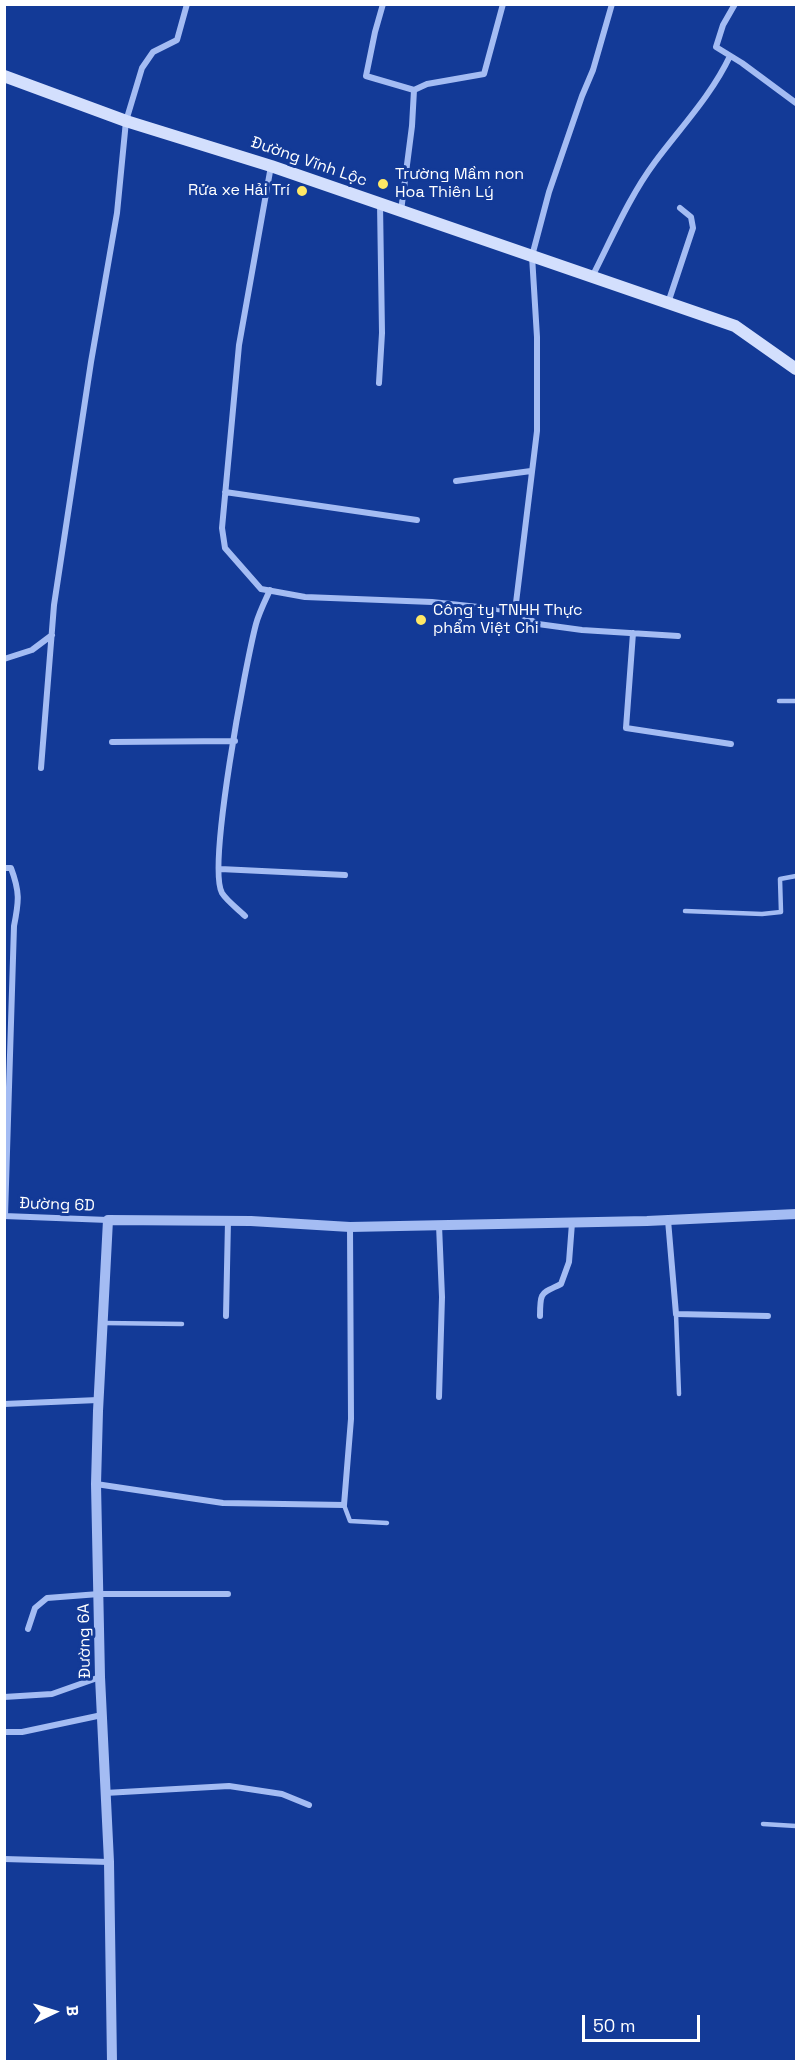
<!DOCTYPE html>
<html>
<head>
<meta charset="utf-8">
<style>
	body { margin:0 }
	#map { position:relative; width:801px; height:2066px; overflow:hidden; background:#133a97; font-family:"Space Grotesk",sans-serif }
	canvas { display:block }
	.frame { position:absolute; inset:0; border:6px solid #fff; pointer-events:none }
	.north { position:absolute; left:24px; top:1982px; width:60px; height:60px; -webkit-text-stroke:4px #133a97; paint-order:stroke; rotate:86deg; font-size:16px; font-weight:700; line-height:24px; text-align:center; color:#fff }
	.north::after { content:''; display:block; margin:auto; width:21px; height:27px; background:#fff; clip-path:polygon(50% 0,100% 100%,50% 72%,0 100%) }
	.scale { position:absolute; left:582px; top:2015px; width:118px; height:27px; box-sizing:border-box; border:3px solid #fff; border-top:0; padding-left:8px; font-size:18px; line-height:21px; white-space:nowrap; color:#fff; -webkit-text-stroke:4px #133a97; paint-order:stroke }
</style>
</head>
<body>
<div id="map">
<canvas width="801" height="2066"></canvas>
<div class="frame"></div>
<div class="north">B</div>
<div class="scale">50 m</div>
</div>
<script>
const c = document.querySelector('canvas').getContext('2d');
c.lineJoin = 'round';
function strokePath(path, color, width, dash) {
  c.strokeStyle = color;
  c.lineWidth = width;
  c.lineCap = dash ? 'butt' : 'round';
  c.setLineDash(dash || []);
  c.stroke(path);
}
function write(font, color, halo, rows, align = 'center') {
  c.font = font + ' "Space Grotesk",sans-serif';
  c.lineWidth = 6;
  c.setLineDash([]);
  c.textBaseline = 'middle';
  c.strokeStyle = halo;
  c.fillStyle = color;
  for (const [text, x, y, turn = 0] of rows) {
    c.save();
    c.translate(x, y);
    c.rotate((+turn || 0) * Math.PI / 180);
    c.textAlign = isNaN(turn) ? turn : align;
    if (halo) c.strokeText(text, 0, 0);
    c.fillText(text, 0, 0);
    c.restore();
  }
}
const service = new Path2D(`
	M779 701H796
	M685 911 762 914 781 912 780 879 796 876
	M676 1314 679 1394
	M104 1323 182 1324
	M344 1505 350 1521 387 1523
	M763 1824 796 1826`);
const minor = new Path2D(`
	M383 4 375 32 366 76 414 90 412 126 401 211
	M735 4 723 25 716 47 742 63 796 103
	M414 90 427 84 484 74 503 4
	M271 166 239 345 222 528 225 548 261 589 305 597 432 602 515 611 537 431V337L532 256 549 192 582 96 593 70 612 4
	M592 277C612 238 629 197 655 162 681 127 711 96 730 56
	M668 303 693 228 691 217 680 208
	M379 383 382 333 380 204
	M456 481 531 471
	M225 492 417 520
	M515 611 538 624 582 630 678 636
	M633 633 626 728 731 744
	M4 659 32 650 52 635
	M112 742 235 741
	M41 768 54 605 91 362 117 213 126 121 142 68 153 52 177 40 187 4
	M4 868H11C20 892 19 901 14 926L5 1216
	M220 869 345 875
	M245 916C238 909 227 901 222 893 207 867 246 662 256 624 259 613 265 601 270 590
	M4 1216 108 1220
	M668 1220 676 1314 768 1316
	M226 1316 228 1221
	M540 1316C540 1291 541 1294 561 1284L569 1262 572 1223
	M439 1397 442 1297 439 1225
	M4 1404 98 1400
	M96 1484 223 1503 344 1505 351 1419 350 1227
	M28 1629 35 1608 47 1598 99 1594H228
	M4 1697 52 1694 100 1677
	M4 1732H22L102 1715
	M105 1793 229 1786 282 1794 309 1805
	M4 1859 109 1862`);
const tertiary = new Path2D(`
	M112 2062 109 1862 100 1677 96 1484 98 1411 108 1220 251 1221 350 1227 647 1221 796 1214`);
const secondary = new Path2D(`
	M4 76 126 121 271 166 735 326 796 369`);
const markers = [
	[383,184,6,"#ffe865"],
	[302,191,6,"#ffe865"],
	[421,620,6,"#ffe865"]
];
const streetNames = [
	["Đường Vĩnh Lộc",309,162,19],
	["Đường 6D",57,1205,2],
	["Đường 6A",85,1641,-91]
];
const poiNames = [
	["Trường Mầm non",395,175],
	["Hoa Thiên Lý",395,193],
	["Rửa xe Hải Trí",290,191,"right"],
	["Công ty TNHH Thực",433,611],
	["phẩm Việt Chi",433,629]
];
strokePath(service, '#a4bcf3', 4.5);
strokePath(minor, '#a4bcf3', 6);
strokePath(tertiary, '#a4bcf3', 10);
strokePath(secondary, '#d3dffd', 12);
for (const [x, y, r, color] of markers) {
  const dot = new Path2D();
  dot.arc(x, y, r, 0, 2 * Math.PI);
  c.fillStyle = color;
  c.fill(dot);
  strokePath(dot, '#133a97', 2);
}
write('16px', '#fff', '#133a97', streetNames);
write('16px', '#fff', '#133a97', poiNames, 'left');
</script>
</body>
</html>
